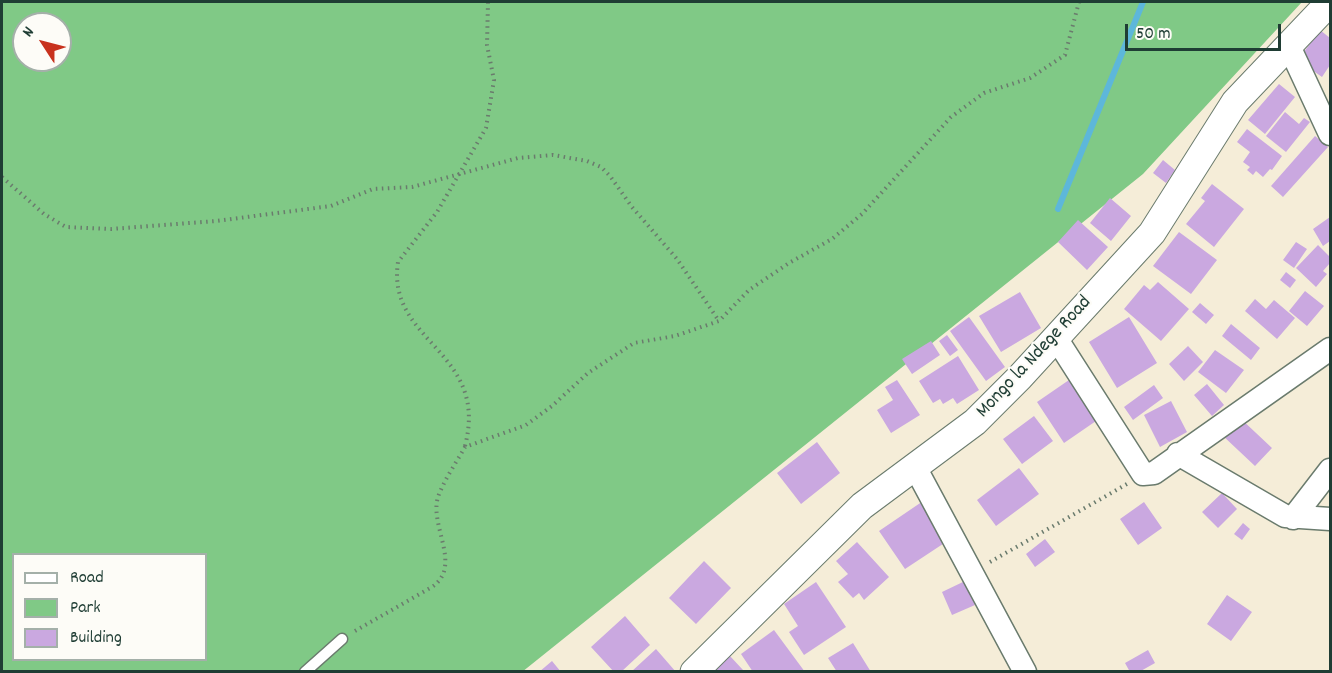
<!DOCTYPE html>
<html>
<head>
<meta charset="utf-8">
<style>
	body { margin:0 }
	#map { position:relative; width:1332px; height:673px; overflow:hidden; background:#f5edd8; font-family:Dekko,sans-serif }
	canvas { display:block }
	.frame { position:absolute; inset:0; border:3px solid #1f3d34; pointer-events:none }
	.legend { position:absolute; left:12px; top:553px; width:195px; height:108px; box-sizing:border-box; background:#fdfcf7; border:2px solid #a4b0a9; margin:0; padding:8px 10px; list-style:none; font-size:18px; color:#1f3d34 }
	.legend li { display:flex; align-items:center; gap:12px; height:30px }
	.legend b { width:30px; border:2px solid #a4b0a9 }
	.north { position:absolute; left:12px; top:12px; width:60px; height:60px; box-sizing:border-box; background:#fdfcf7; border:2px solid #a4b0a9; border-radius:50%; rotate:306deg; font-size:16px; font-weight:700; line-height:24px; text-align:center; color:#1f3d34 }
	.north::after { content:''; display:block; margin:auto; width:21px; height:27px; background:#c8321e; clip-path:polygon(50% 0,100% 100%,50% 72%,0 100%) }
	.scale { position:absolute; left:1125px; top:24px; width:156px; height:27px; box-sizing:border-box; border:3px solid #1f3d34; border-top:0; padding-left:8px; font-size:18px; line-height:21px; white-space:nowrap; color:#1f3d34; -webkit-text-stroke:4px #fdfcf7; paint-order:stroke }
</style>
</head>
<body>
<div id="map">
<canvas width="1332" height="673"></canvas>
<div class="frame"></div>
<ul class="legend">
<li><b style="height:8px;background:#fff"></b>Road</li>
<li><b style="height:16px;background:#80c986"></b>Park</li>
<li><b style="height:16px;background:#caa8e0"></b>Building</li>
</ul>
<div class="north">N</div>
<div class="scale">50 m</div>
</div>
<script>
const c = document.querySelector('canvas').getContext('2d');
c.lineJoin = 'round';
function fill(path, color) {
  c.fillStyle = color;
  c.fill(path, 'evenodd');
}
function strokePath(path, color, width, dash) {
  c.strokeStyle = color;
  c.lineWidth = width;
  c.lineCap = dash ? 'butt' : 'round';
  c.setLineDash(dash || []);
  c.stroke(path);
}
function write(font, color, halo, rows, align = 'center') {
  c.font = font + ' Dekko,sans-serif';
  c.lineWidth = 4.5;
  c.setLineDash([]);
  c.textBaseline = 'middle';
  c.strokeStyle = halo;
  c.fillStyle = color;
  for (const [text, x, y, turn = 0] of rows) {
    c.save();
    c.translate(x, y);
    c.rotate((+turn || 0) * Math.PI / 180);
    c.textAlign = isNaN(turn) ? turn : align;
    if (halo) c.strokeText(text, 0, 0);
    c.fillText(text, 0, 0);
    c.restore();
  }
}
const green = new Path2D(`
	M2 2H1302L1143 174 522 672 2 671ZM24 24H60V60H24ZM14 554H206V660H14Z`);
const stream = new Path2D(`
	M1058 209 1143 2`);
const building = new Path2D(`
	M1320 30 1330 38V65L1322 77 1298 60Z
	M1279 84 1295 97 1265 134 1248 120Z
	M1285 112 1299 124 1304 118 1310 122 1286 152 1266 136Z
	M1247 129 1282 156 1272 170 1270 169 1263 177 1256 171 1253 175 1247 170 1250 167 1243 162 1250 152 1237 142Z
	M1315 136 1328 147 1283 197 1271 186Z
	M1163 160 1175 170 1166 183 1153 173Z
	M1212 184 1244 209 1214 247 1186 224 1205 201 1201 198Z
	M1110 198 1131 216 1111 241 1090 223Z
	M1330 217V241L1323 246 1313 229Z
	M1078 220 1108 247 1087 270 1058 242Z
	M1179 232 1217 260 1191 294 1153 266Z
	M1296 242 1307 249 1294 268 1283 260Z
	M1318 245 1330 257V263L1323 271 1327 274 1316 287 1296 268Z
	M1286 272 1296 280 1290 288 1280 280Z
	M1158 282 1189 309 1161 341 1124 309 1144 285 1150 290Z
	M1305 291 1324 306 1307 326 1289 311Z
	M1020 292 1041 328 1001 352 979 316Z
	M1255 299 1266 309 1274 300 1295 318 1277 339 1245 311Z
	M1200 303 1214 315 1206 324 1192 312Z
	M969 317 1005 367 986 381 950 331Z
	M1129 317 1157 363 1117 388 1089 342Z
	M1231 324 1260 348 1251 360 1222 336Z
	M947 335 958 350 950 356 939 341Z
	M931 341 940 355 912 374 902 359Z
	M1188 346 1203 362 1184 381 1169 364Z
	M1215 350 1244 370 1226 393 1198 372Z
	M958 356 979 390 957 404 953 398 943 404 940 399 933 403 919 381Z
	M897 380 920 415 891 433 877 410 893 400 885 387Z
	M1069 380 1096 421 1064 443 1037 402Z
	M1207 384 1224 405 1212 416 1194 395Z
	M1154 385 1163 398 1133 420 1124 407Z
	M1171 401 1187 432 1160 447 1144 415Z
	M1034 416 1053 441 1022 464 1003 439Z
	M1239 417 1272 448 1255 466 1222 435Z
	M817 442 840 473 801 504 777 473Z
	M1019 468 1039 494 996 526 977 500Z
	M1222 493 1237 509 1218 528 1202 512Z
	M929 497 955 536 905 569 879 531Z
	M1144 502 1162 528 1138 545 1120 519Z
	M1243 523 1250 529 1242 540 1234 534Z
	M1045 539 1055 552 1035 567 1026 554Z
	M857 542 889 577 864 600 859 593 853 598 838 582 848 574 836 561Z
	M704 561 731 588 696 624 669 598Z
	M965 581 975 605 952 615 942 592Z
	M816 582 846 627 804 655 789 632 798 626 784 604Z
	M1227 595 1252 612 1231 641 1207 624Z
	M625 616 650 645 621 672H614L591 647Z
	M774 630 805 672H753L741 654Z
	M853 643 871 672H837L828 658Z
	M656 649 676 672H631Z
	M1148 650 1155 663 1139 672H1130L1125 663Z
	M730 656 743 670 741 672H713Z
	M552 661 561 672H539Z`);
const path = new Path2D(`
	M2 177 44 214 66 227 111 229 216 221 331 206 373 189 412 187 518 158 553 155 587 161 601 167 610 176 632 207 677 259 719 321
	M465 446C490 350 386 343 398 262L437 212 486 128 494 80 487 45 488 2
	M990 562 1127 484
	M355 631 432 587C463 566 429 526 438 497 444 480 456 463 465 447L526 425 552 406 588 373 634 343 675 336 719 321 749 290 789 263 832 239 862 214 951 117 984 93 1030 78 1065 55 1079 2`);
const service = new Path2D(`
	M305 672 342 639`);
const minor = new Path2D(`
	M1288 44 1330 134
	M1056 338 1143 474 1154 473 1330 349
	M1178 454 1285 516 1330 519
	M915 467 1025 672
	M1293 518 1330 470`);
const tertiary = new Path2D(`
	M694 672 862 506 975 422 1020 377 1152 233 1235 102 1330 2`);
const streetNames = [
	["Mongo la Ndege Road",1035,358,-47]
];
fill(green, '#80c986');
strokePath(stream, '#5db7da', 6);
fill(building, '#caa8e0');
strokePath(service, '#6a7b6d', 13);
strokePath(minor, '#6a7b6d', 25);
strokePath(tertiary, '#6a7b6d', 29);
strokePath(path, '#6a7b6d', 4, [1.5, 4.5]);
strokePath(service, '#fff', 10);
strokePath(minor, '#fff', 22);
strokePath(tertiary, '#fff', 27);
write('20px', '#1f3d34', '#fdfcf7', streetNames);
</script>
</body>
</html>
